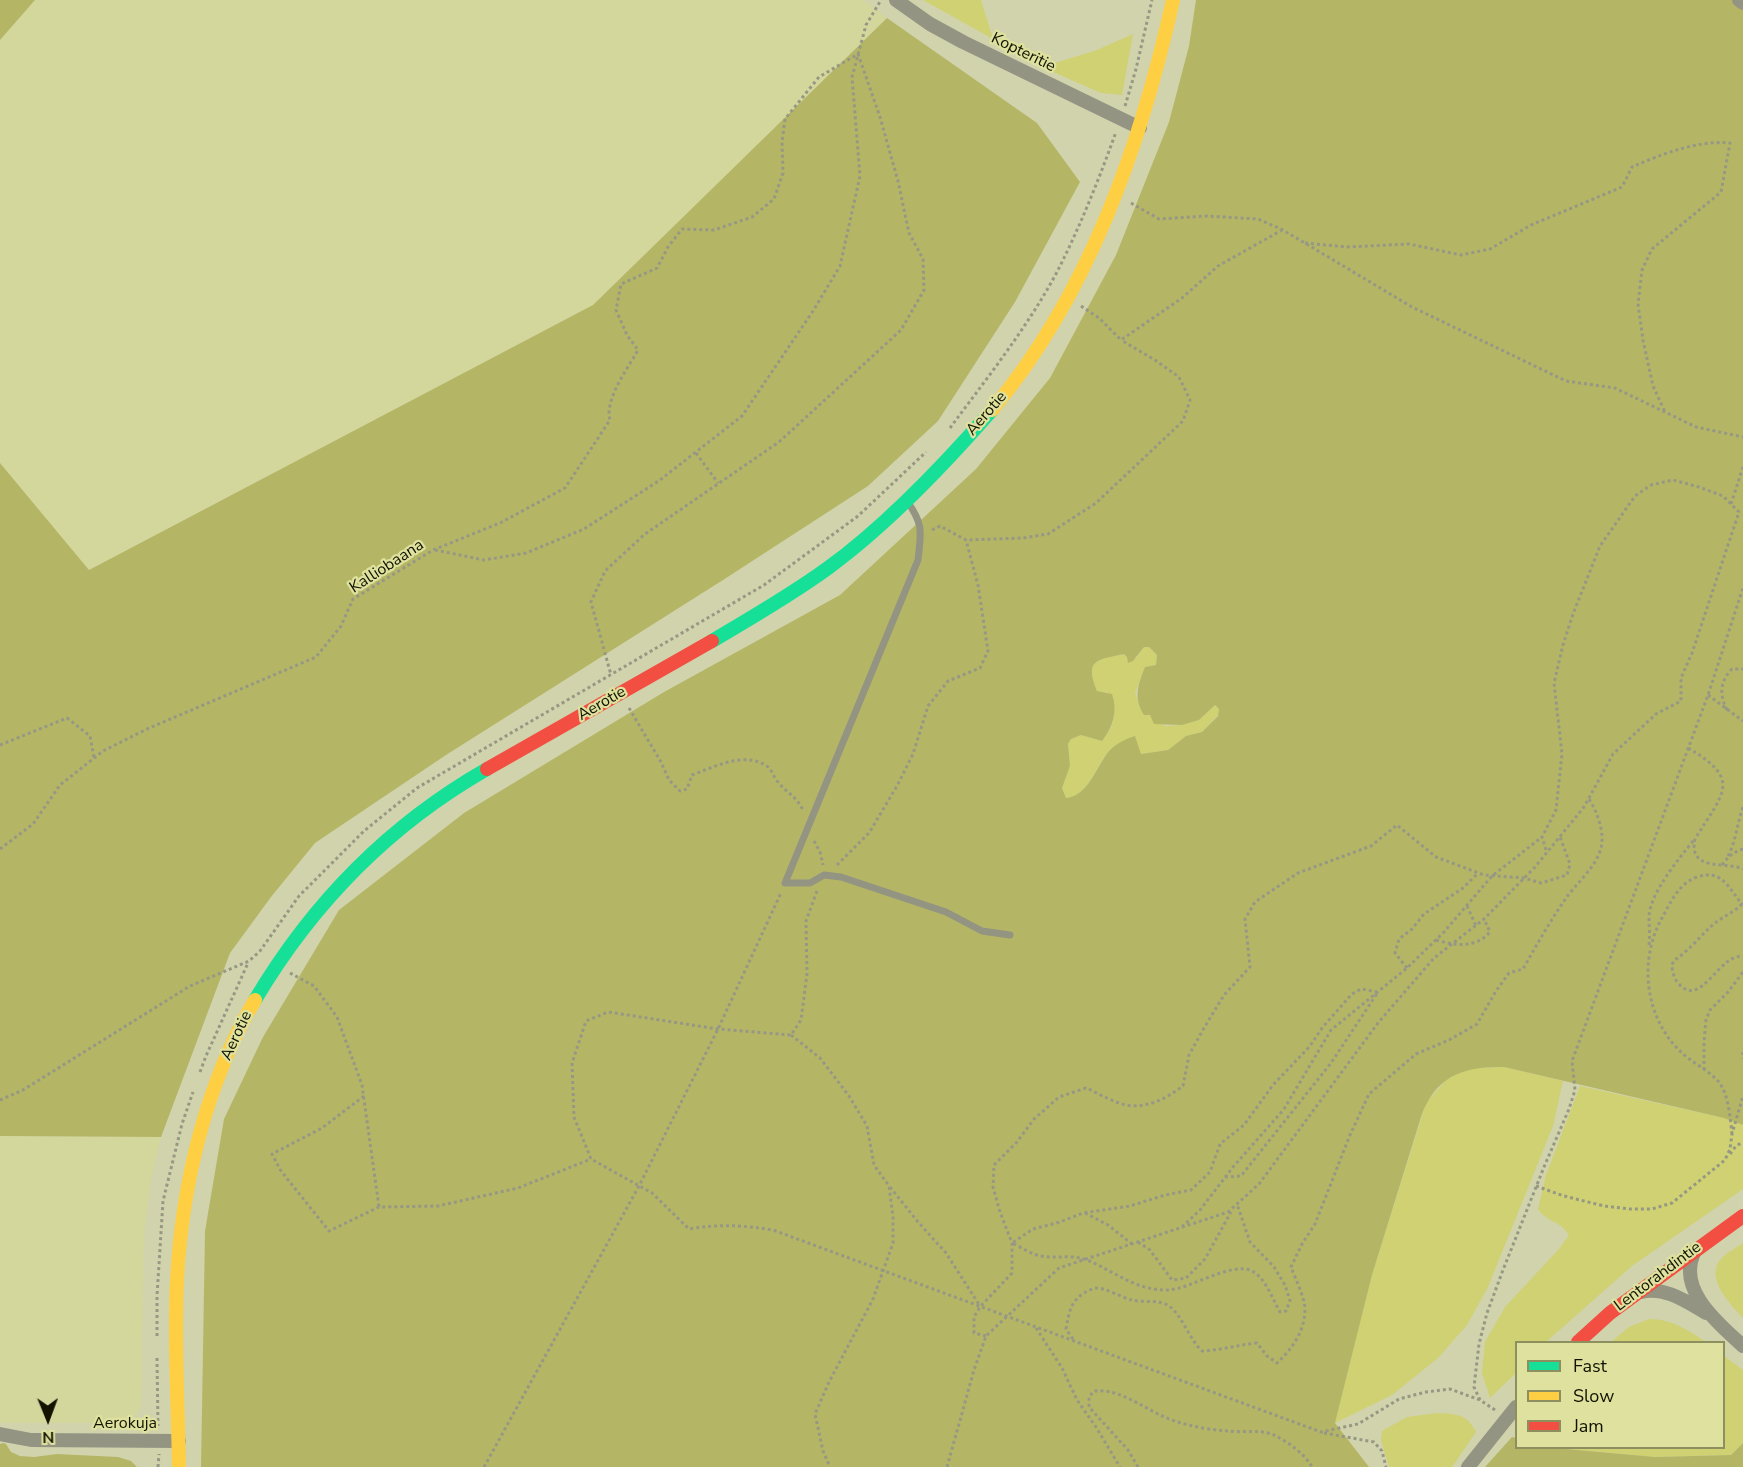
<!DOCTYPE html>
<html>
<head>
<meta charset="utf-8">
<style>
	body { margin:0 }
	#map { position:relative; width:1743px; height:1467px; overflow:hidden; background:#d1d3ad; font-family:"Nunito Sans",sans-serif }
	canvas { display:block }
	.legend { position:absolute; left:1515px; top:1341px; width:210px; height:108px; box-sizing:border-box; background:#dfe29e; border:2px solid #8d8f5f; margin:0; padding:8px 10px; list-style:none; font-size:18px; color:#121200 }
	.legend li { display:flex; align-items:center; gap:12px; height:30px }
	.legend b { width:30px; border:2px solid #8d8f5f }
	.north { position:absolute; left:18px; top:1389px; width:60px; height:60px; -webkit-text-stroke:4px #dfe29e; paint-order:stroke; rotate:179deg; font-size:16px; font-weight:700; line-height:24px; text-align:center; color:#121200 }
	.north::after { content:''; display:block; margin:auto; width:21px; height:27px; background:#121200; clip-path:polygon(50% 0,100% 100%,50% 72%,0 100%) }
</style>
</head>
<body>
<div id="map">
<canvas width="1743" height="1467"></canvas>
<ul class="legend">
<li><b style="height:8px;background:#16e098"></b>Fast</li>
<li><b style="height:8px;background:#ffcf43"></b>Slow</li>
<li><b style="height:8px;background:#f24e42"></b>Jam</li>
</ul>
<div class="north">N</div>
</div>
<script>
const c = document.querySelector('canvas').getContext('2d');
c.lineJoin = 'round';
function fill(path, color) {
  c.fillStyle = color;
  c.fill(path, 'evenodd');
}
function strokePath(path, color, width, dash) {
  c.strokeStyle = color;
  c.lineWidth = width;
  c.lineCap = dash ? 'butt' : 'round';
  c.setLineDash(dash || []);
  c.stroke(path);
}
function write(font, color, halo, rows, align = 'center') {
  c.font = font + ' "Nunito Sans",sans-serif';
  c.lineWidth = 4.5;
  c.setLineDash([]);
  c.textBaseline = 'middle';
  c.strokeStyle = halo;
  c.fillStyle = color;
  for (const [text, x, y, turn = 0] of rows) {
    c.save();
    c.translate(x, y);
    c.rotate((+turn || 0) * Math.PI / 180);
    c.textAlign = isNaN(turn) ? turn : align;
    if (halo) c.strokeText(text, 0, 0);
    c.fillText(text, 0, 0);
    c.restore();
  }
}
const built = new Path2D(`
	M35 0H863L887 18 593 305 89 570 0 463V40Z
	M0 1136 161 1137 151 1179 144 1234 141 1404 138 1413 127 1421 118 1423H0Z`);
const green = new Path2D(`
	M923 0H981L993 39Z
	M1133 34 1122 95 1101 93 1042 67 1097 50Z
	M1144 647H1149L1157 655 1156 665 1145 667 1135 693 1141 710 1165 726 1182 725 1199 720 1215 705 1219 709 1218 715 1202 732 1186 736 1168 750 1140 754 1135 736C1128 740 1116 744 1110 750 1096 764 1089 796 1066 798L1062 788 1070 766 1068 744 1071 739 1081 735 1102 741C1116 724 1118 711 1107 692L1101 693 1097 691C1084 659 1097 660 1124 654L1127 657 1128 663 1137 657Z
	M1504 1067 1563 1081 1553 1126 1488 1287 1467 1325 1438 1358 1392 1395 1335 1423 1372 1275 1426 1103 1446 1080 1459 1073 1472 1068Z
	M1580 1086 1724 1118 1743 1125V1189L1632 1266 1546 1342H1516V1373L1490 1398 1482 1373 1485 1342 1505 1307 1559 1249 1569 1235C1560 1220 1547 1223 1538 1209L1546 1175Z
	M1743 1243V1318C1731 1305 1705 1279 1720 1260 1726 1253 1736 1248 1743 1243Z
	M1649 1319C1672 1319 1688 1330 1706 1342H1611L1629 1327Z
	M1724 1356 1743 1370V1443L1731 1455 1655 1457 1555 1448H1724Z
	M1437 1413C1457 1414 1467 1414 1476 1432L1452 1467H1389L1381 1440 1382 1431 1407 1417Z`);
const forest = new Path2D(`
	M0 0H35L0 40Z
	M1196 0H1743V1125L1724 1118 1504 1067C1464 1066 1435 1076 1421 1117L1372 1275 1335 1423 1369 1467H201L205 1231 224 1119 263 1037 339 910 464 813 664 692 840 595 976 469 1050 378 1116 255 1169 122 1189 46ZM1144 647H1149L1157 655 1156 665 1145 667C1138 685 1133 697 1144 715H1150L1154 724 1182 725 1199 720 1215 705 1219 709 1218 716 1202 732 1186 736 1168 750 1141 754 1135 736C1127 738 1116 744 1110 750 1097 764 1089 796 1066 798L1062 788 1070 766 1068 744 1071 739 1081 735 1102 741C1113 727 1118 711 1112 694L1097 691C1084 659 1097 660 1124 654L1127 657 1128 663 1133 661Z
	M887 18 1037 123 1080 182 1015 302 938 421 868 486 723 580 446 755 315 843 271 897 230 953 161 1137 0 1136V463L89 570 593 305Z
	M1512 1437 1516 1438V1448H1555L1655 1457 1731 1455 1743 1443V1467H1485Z
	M3 1443 6 1444 11 1452 20 1456 34 1457 57 1454 118 1457 131 1461 137 1467H0V1444Z`);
const path = new Path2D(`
	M1125 106 1136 69 1152 0
	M1131 203 1159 219 1207 216 1258 219 1283 230 1412 307 1566 381 1615 388 1696 427 1743 437
	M1305 243 1347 247 1409 244 1461 255 1490 249 1531 225 1622 187 1632 167C1662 154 1697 140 1730 143L1721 192 1652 249 1642 270 1638 304 1643 340 1653 386 1665 412
	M1081 306 1099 318 1121 340 1182 298 1218 266 1282 230
	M950 428C987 378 1027 328 1057 272 1080 227 1099 179 1116 132
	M696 453 718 483
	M1731 504 1743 467
	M932 530 940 526 966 540 1023 538 1048 534 1096 503 1183 421 1190 400 1179 377 1155 360 1121 340
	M435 550 484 560 526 553 584 529 660 480 742 416 813 311 840 266 860 176 852 77 866 25 881 0
	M1708 695 1743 721
	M629 708 661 762 669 780 680 791 687 789 692 775C714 767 746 750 768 767 772 770 774 778 778 782 787 793 796 796 803 810
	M1727 710C1719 694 1720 681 1732 669H1743
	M0 745 67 718 90 736 94 758
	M1688 748C1743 780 1723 793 1695 839 1688 872 1725 861 1743 869
	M814 841 820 852 823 865
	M0 849 33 824 60 785 103 751 147 729 316 657 341 626 353 599 433 550 500 523 565 488 610 420C604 400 628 368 638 350L627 335 616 310 621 284 657 268 668 247 682 229 714 230 752 217 774 199 783 173 782 142 785 119 819 77 858 54 880 117 898 181 909 233 923 259 924 290 901 330 779 442 645 534 605 571 591 602 611 675
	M1728 856C1736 841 1737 824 1743 807
	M837 865 869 833 897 786 913 754 928 706 948 681 980 668 988 651 978 585 966 540
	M1722 865C1728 857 1733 852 1743 849
	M817 891 806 921 807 974 801 1020 791 1035 718 1029 608 1012 586 1021 572 1063 574 1117 591 1159 652 1193 689 1229C718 1224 743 1225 773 1230L1321 1432 1358 1424 1399 1399 1426 1392 1450 1389 1480 1400
	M1742 904C1735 911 1727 915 1719 920 1706 929 1697 942 1685 952 1680 957 1674 959 1672 965 1672 971 1674 978 1678 983 1701 1011 1720 951 1743 957
	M1467 906 1476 926
	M1436 940C1456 946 1476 948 1490 932L1484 919
	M1649 945C1650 935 1649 926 1649 916 1651 892 1678 860 1693 841
	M1407 968 1395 953 1399 939 1412 929 1424 914 1463 888 1478 873
	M290 973 314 986 337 1017 362 1085 379 1207
	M791 1035 820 1058 849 1096 867 1126 874 1165 889 1186 893 1217V1243L873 1299 829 1382 815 1414 823 1451 830 1467
	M1743 1052V1059
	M1704 1070V1042L1706 1020 1710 1010 1728 992 1743 972
	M200 1072 206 1056 248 963
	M364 1096 322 1128 272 1154 281 1171 329 1231 379 1207 438 1206 518 1188 591 1159
	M0 1100 23 1090 190 986 249 961 260 951 299 896 364 831 417 788 764 585 858 516 926 452
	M1732 1134C1730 1118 1729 1094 1718 1081 1708 1070 1693 1063 1682 1053 1645 1019 1638 961 1662 918 1670 903 1679 883 1697 877 1723 868 1729 890 1743 905
	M1730 1154 1736 1146 1743 1142
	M1225 1177 1241 1176 1331 1063 1378 992 1361 989 1352 994 1322 1028 1310 1046 1273 1085 1244 1125 1220 1144 1210 1172 1191 1190 1165 1195 1130 1206 1083 1213 1060 1222 1033 1229 1012 1243C1021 1247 1032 1255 1041 1256 1057 1259 1072 1254 1087 1260 1114 1271 1136 1291 1168 1290 1191 1289 1231 1261 1252 1271 1265 1277 1273 1300 1280 1312L1286 1311 1290 1301 1285 1285 1274 1267 1250 1242 1237 1204
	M1536 1186 1564 1196 1604 1206 1630 1209H1652L1672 1203 1725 1160 1730 1149 1732 1134 1743 1096
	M890 1187 918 1222 946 1253 980 1306
	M1085 1213 1108 1225 1132 1244
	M1182 1227 1200 1210 1233 1167 1284 1109 1331 1030 1407 968 1444 932 1492 876 1542 837
	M1138 1242 1150 1250 1172 1280 1186 1278 1205 1259 1231 1212
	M1036 1328 1062 1368 1077 1400 1096 1427 1120 1467
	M157 1336V1296L163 1201 182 1124 193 1092
	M986 1336 974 1333V1317L980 1307 1012 1273V1243L1000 1212 993 1187 994 1165 1017 1142 1034 1119 1059 1097 1086 1088C1098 1093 1112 1102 1126 1105 1147 1109 1167 1098 1183 1086L1189 1055 1204 1028 1224 995 1250 967 1245 919 1255 902 1298 873 1371 846 1397 825 1436 857 1484 875 1524 878 1541 883 1567 875 1570 864 1560 837
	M1073 1339 1066 1329C1069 1313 1070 1302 1084 1293 1088 1291 1093 1288 1097 1288 1106 1288 1123 1298 1132 1300 1144 1303 1159 1299 1169 1306 1182 1315 1189 1339 1202 1351 1221 1350 1238 1345 1257 1343L1267 1356 1277 1363C1292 1349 1305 1331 1305 1309 1305 1298 1295 1278 1291 1267L1302 1244 1315 1224 1350 1135 1369 1094 1416 1054 1449 1040 1477 1024 1496 991 1509 973 1523 969C1536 946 1549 923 1564 901 1575 884 1596 868 1601 848 1605 833 1597 811 1589 799
	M157 1358 158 1426
	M1495 1410 1480 1400 1474 1387 1479 1344 1487 1313 1503 1270 1544 1167 1569 1109 1575 1090 1572 1061 1708 695 1743 588
	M1324 1433 1374 1442 1382 1451 1386 1467
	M158 1467 159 1454
	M484 1467 639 1186 718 1029 781 893
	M947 1467 974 1370 986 1336 1059 1268 1228 1212 1259 1184 1378 1023 1434 958 1484 919 1535 867 1584 807 1613 754 1656 714 1681 701V678L1692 653 1739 512 1723 496 1699 487 1673 480 1651 485 1635 496 1600 546 1573 614 1563 645 1554 683 1562 754 1556 810 1542 837 1547 853
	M1138 1467 1128 1450 1089 1407V1397L1094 1391C1124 1388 1149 1414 1178 1422 1194 1427 1212 1430 1228 1431 1242 1433 1261 1429 1274 1435 1288 1442 1305 1454 1312 1467`);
const lane = new Path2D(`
	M907 501C924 525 921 532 918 560L785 883H810L824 875 841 877 946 912 982 931 1010 935`);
const street = new Path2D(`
	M896 0 930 24 963 42 1140 128
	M1739 0 1743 3
	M1695 1251C1675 1289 1719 1324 1743 1346
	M1641 1292C1665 1286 1687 1302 1706 1313
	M0 1434 31 1440 179 1441
	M1468 1467 1516 1407`);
const fast = new Path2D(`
	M712 641C751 618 791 595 828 568 887 525 944 465 992 410
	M255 1000C312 904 389 825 487 769`);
const slow = new Path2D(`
	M992 410C1089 294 1141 145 1173 0
	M179 1467C178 1405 174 1342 177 1280 182 1184 206 1083 255 1000`);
const jam = new Path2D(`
	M487 769 712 641
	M1578 1342 1610 1313 1743 1216`);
const streetNames = [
	["Kopteritie",1023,53,26],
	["Aerotie",987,414,-49],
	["Kalliobaana",387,567,-33],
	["Aerotie",602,704,-30],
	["Aerotie",237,1036,-65],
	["Lentorahdintie",1658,1277,-37],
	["Aerokuja",125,1424]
];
fill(built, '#d4d79c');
fill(green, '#cfd172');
fill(forest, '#b5b665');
strokePath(path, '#979884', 3, [3, 3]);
strokePath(lane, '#949483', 7);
strokePath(street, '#949483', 14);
strokePath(fast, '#16e098', 14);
strokePath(slow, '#ffcf43', 14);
strokePath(jam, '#f24e42', 14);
write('16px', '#121200', '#dfe29e', streetNames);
</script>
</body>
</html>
